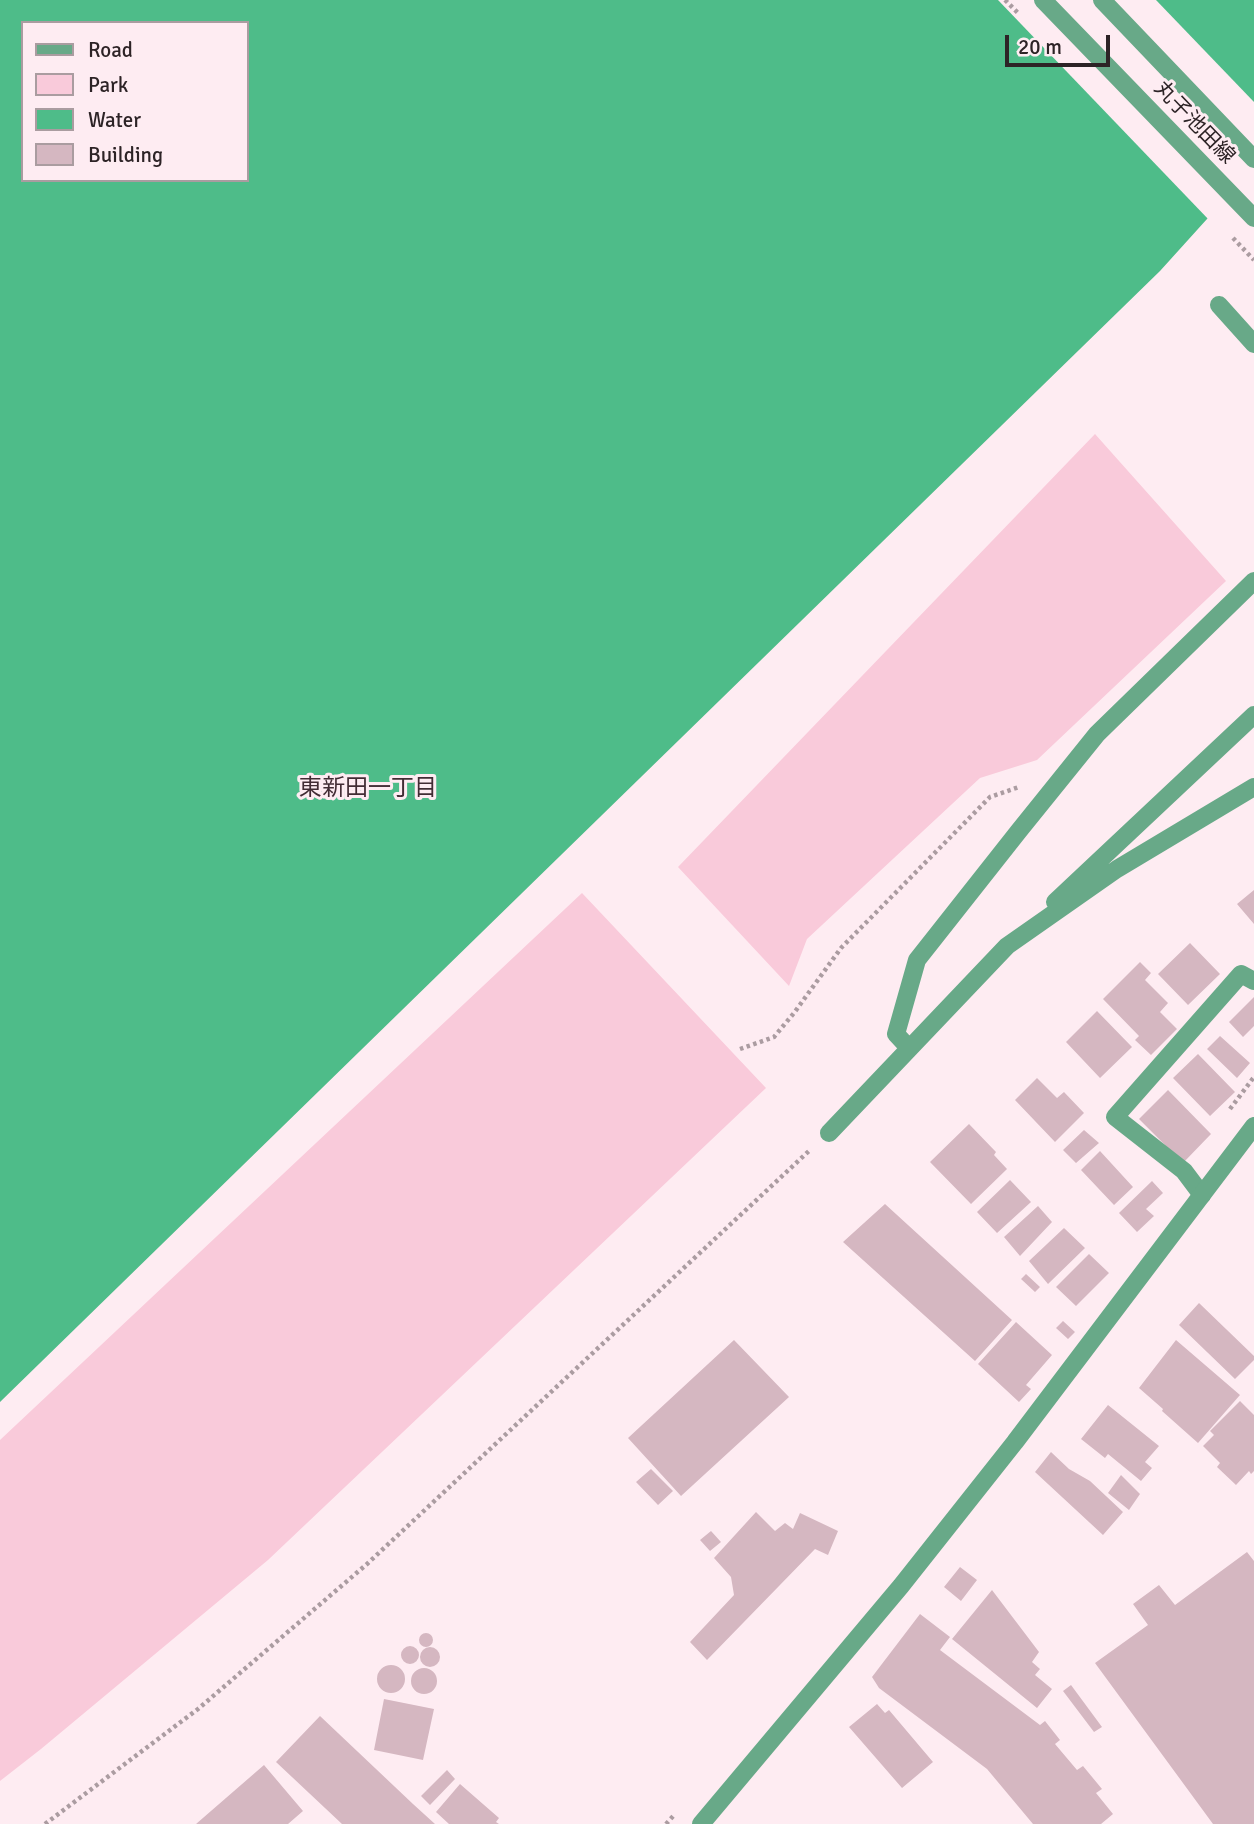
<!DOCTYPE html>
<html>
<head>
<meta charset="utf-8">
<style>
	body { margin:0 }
	#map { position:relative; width:1254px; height:1824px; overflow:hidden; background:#feecf2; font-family:Signika,sans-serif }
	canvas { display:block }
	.legend { position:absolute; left:21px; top:21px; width:228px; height:161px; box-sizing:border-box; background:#feecf2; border:2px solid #aa9ca0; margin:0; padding:9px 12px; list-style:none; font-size:21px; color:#2d2326 }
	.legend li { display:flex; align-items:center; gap:14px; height:35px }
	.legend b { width:35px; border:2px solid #aa9ca0 }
	.scale { position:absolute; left:1005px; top:35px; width:105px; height:32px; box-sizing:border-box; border:4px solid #2d2326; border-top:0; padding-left:9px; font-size:21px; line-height:24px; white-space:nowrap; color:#2d2326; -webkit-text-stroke:5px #feecf2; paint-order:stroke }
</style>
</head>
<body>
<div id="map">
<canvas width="1254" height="1824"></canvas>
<ul class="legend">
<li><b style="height:9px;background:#68a988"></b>Road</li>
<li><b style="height:19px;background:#f9cada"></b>Park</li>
<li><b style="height:19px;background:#4ebc89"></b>Water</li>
<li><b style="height:19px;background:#d5b7c1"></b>Building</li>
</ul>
<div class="scale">20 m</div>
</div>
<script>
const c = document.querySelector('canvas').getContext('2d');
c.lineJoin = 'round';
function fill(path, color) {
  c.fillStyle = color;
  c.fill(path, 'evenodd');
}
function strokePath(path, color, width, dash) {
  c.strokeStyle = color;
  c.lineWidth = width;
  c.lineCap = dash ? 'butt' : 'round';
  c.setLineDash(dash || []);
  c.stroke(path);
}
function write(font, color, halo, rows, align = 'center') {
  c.font = font + ' Signika,"Noto Sans JP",sans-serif';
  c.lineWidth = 6;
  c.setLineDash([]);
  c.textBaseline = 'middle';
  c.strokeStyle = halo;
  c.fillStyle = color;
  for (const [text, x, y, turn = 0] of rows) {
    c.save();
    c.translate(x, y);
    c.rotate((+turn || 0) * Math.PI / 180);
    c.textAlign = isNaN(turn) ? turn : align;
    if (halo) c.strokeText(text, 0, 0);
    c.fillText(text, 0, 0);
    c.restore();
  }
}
const green = new Path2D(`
	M1095 434 1226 581 1037 760 980 778 807 939 789 986 678 867Z
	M582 893 766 1088 268 1560 41 1749 0 1781V1440Z`);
const water = new Path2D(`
	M0 0H1254V167L1160 271 0 1402ZM23 23H247V180H23Z`);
const pier = new Path2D(`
	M998 0H1156L1254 102V172L1210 221Z`);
const building = new Path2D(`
	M1254 890V924L1237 904Z
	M1190 943 1220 974 1188 1005 1158 974Z
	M1140 962 1151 973 1145 980 1168 1003 1160 1012 1177 1029 1151 1055 1135 1040 1139 1036 1103 999Z
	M1254 997V1026L1243 1037 1229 1022Z
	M1097 1011 1132 1047 1100 1078 1066 1042Z
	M1220 1036 1250 1063 1237 1078 1207 1049Z
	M1198 1054 1235 1092 1210 1116 1173 1078Z
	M1037 1078 1057 1098 1064 1092 1084 1113 1055 1142 1015 1100Z
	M1168 1090 1211 1134 1183 1163 1139 1119Z
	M969 1124 996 1152 994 1155 1007 1169 971 1204 930 1162Z
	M1084 1130 1099 1143 1076 1163 1063 1150Z
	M1100 1151 1133 1187 1114 1205 1081 1170Z
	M1010 1180 1031 1202 997 1233 977 1212Z
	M1152 1181 1163 1193 1146 1209 1154 1216 1137 1232 1119 1213Z
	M885 1204 1012 1320 975 1361 843 1242Z
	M1038 1206 1052 1222 1020 1256 1004 1237Z
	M1064 1228 1085 1248 1048 1284 1029 1261Z
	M1089 1254 1109 1273 1076 1306 1056 1287Z
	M1026 1274 1040 1287 1035 1292 1021 1279Z
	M1199 1303 1254 1356V1360L1235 1379 1179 1325Z
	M1063 1321 1075 1332 1068 1339 1056 1328Z
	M1016 1322 1052 1355 1026 1385 1031 1389 1019 1402 978 1364Z
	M734 1340 789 1397 681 1496 628 1438Z
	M1176 1340 1240 1395 1198 1443 1162 1411 1163 1409 1139 1388Z
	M1240 1401 1254 1415V1471L1251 1474 1249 1471 1236 1485 1217 1467 1220 1463 1203 1446 1214 1435 1210 1431Z
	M1108 1405 1159 1446 1145 1462 1152 1468 1141 1481 1108 1454 1105 1458 1081 1439Z
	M1051 1452 1069 1469 1090 1481 1123 1512 1103 1535 1035 1472Z
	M651 1469 673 1491 658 1505 636 1482Z
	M1121 1475 1140 1494 1129 1510 1108 1493Z
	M756 1512 775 1531 785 1523 793 1529 800 1513 838 1531 828 1555 815 1549 707 1660 690 1642 734 1595 731 1577 714 1558Z
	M711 1531 721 1542 710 1551 700 1540Z
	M1247 1552 1254 1561V1824H1213L1095 1663 1148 1625 1133 1604 1159 1585 1175 1605Z
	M960 1567 977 1580 961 1601 944 1587Z
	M992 1590 1039 1652 1032 1662 1040 1669 1035 1675 1052 1689 1037 1708 952 1639Z
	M920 1614 950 1637 940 1650 1040 1725 1045 1721 1060 1740 1055 1744 1077 1770 1083 1766 1102 1789 1096 1793 1113 1814 1101 1824H1033L987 1769 879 1688 872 1677Z
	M419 1640a7 7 0 1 1 14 0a7 7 0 1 1-14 0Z
	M401 1655a9 9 0 1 1 18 0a9 9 0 1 1-18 0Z
	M420 1657a10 10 0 1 1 20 0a10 10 0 1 1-20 0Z
	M377 1679a14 14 0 1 1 28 0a14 14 0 1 1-28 0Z
	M411 1681a13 13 0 1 1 26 0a13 13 0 1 1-26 0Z
	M1071 1685 1102 1727 1094 1732 1063 1691Z
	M384 1699 434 1709 423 1760 374 1750Z
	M877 1704 885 1713 889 1710 933 1762 902 1788 849 1727Z
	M320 1716 413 1804 435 1824H342L276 1762Z
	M264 1765 303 1811 288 1824H196Z
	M447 1770 455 1779 430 1805 421 1796Z
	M460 1784 499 1818 496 1822 499 1824H449L436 1812Z`);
const path = new Path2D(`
	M1005 0 1019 14
	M1233 238 1254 260
	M740 1049 774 1037 794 1013 841 948 990 797 1019 787
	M1230 1109 1254 1077
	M45 1824 198 1709 367 1564 810 1150
	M666 1824 675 1814`);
const service = new Path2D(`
	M1202 1195 1184 1171 1115 1117 1241 974 1254 981`);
const minor = new Path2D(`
	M1219 305 1254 344
	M1055 902 1254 715
	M909 1048 896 1034 917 960 1018 832 1097 734 1254 581
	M829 1133 1007 946 1117 869 1254 787`);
const tertiary = new Path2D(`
	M1043 0 1254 218
	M1102 0 1254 159
	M701 1824 901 1586 1015 1442 1254 1126`);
const streetNames = [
	["丸子池田線",1194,123,46]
];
const neighbourhoodNames = [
	["東新田一丁目",368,789]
];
fill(green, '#f9cada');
fill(water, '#4ebc89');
fill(pier, '#feecf2');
fill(building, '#d5b7c1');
strokePath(path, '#ab9ca1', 4.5, [3.5, 3.5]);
strokePath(service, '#68a988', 18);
strokePath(minor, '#68a988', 18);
strokePath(tertiary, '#68a988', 18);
write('21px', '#2d2326', '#feecf2', streetNames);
write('23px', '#422c34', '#feecf2', neighbourhoodNames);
</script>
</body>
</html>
